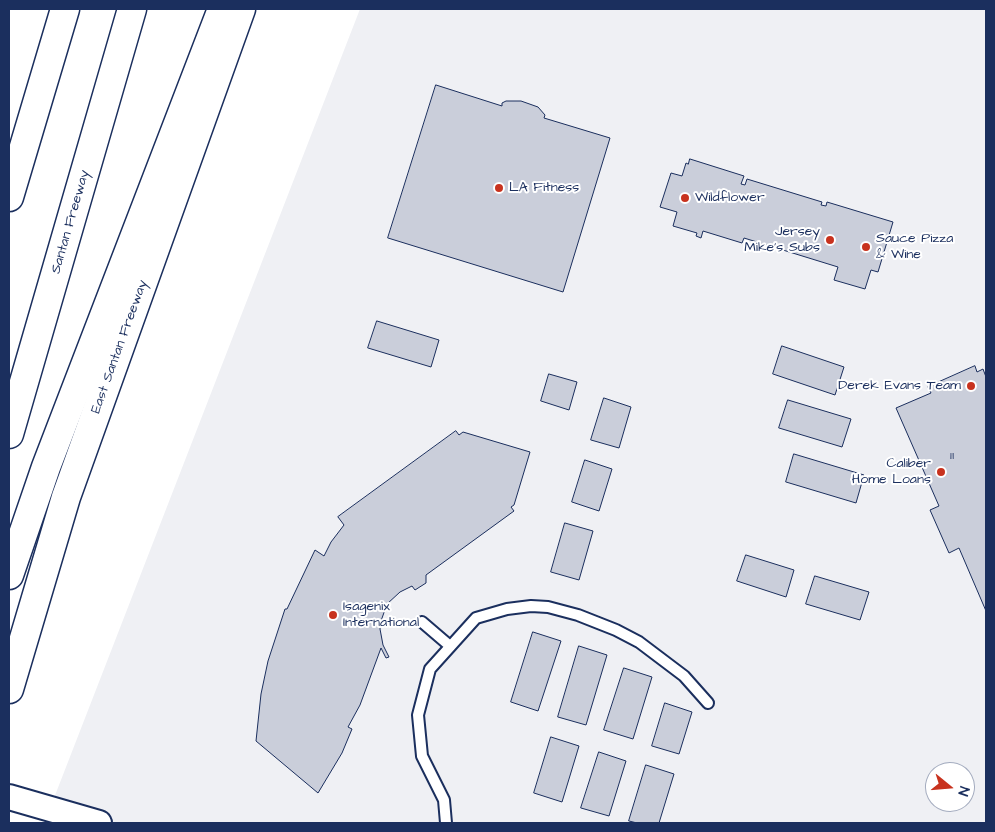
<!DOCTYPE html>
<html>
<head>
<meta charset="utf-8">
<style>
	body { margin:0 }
	#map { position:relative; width:995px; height:832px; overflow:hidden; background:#fff; font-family:"Architects Daughter",sans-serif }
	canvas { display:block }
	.frame { position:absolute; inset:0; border:10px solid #1b2f5e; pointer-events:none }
	.north { position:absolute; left:925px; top:762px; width:50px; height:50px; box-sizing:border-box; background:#fff; border:1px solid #a4acbf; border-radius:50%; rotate:107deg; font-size:14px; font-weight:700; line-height:20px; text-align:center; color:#1b2f5e }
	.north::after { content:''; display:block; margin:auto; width:18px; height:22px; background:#c8321e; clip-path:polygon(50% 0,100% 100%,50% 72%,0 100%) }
</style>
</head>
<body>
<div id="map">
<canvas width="995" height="832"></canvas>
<div class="frame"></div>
<div class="north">N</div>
</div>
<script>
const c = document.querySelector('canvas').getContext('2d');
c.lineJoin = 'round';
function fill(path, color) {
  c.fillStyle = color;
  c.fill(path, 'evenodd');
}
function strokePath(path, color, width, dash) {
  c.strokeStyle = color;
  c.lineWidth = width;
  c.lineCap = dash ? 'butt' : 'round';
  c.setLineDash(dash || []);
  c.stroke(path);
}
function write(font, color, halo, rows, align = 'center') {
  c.font = font + ' "Architects Daughter",sans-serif';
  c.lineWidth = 4;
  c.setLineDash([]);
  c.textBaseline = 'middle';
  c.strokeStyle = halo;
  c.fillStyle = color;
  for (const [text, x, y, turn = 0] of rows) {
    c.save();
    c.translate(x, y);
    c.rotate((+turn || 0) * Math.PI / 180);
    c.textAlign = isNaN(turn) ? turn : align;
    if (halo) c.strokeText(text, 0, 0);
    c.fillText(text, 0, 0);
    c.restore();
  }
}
const built = new Path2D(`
	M360 9H986V823H48L54 798ZM935 772H965V802H935Z`);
const building = new Path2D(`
	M436 85 502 106V103L506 101H521L538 107 545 115 544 118 610 138 563 292 388 238Z
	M690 159 744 176 741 184 745 185 747 179 822 202 821 205 826 206 827 202 893 222 878 272 871 270 865 289 834 280 838 267 744 238 742 243 703 231 701 238 696 236 697 233 673 226 677 212 660 207 671 173 682 176 686 163 688 164Z
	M377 321 439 340 431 367 368 348Z
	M782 346 844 367 835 395 773 374Z
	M975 366 977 372 983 369 986 377V611L959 548 949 553 930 510 939 506 896 408 931 393 928 387Z
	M549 374 577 382 569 410 541 401Z
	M604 398 631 407 619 448 591 440Z
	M788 400 851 419 842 447 779 428Z
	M456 431 459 435 463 432 530 452 514 505 511 507 514 511 426 575V583L415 590 412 586 400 592 387 604 381 621 380 629 383 645 389 657 386 658 381 648 360 705 348 727 352 729 342 753 318 793 256 741 261 694 268 661 285 609H287L315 550 324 556 331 542 344 525 338 517Z
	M794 454 864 475 856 503 786 482Z
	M585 460 612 469 599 511 572 502Z
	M565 523 593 531 579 580 551 572Z
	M746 555 794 570 786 597 737 581Z
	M815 576 869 592 860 620 806 604Z
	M533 632 561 641 538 711 511 702Z
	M579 646 607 655 586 725 558 717Z
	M624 668 652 677 633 739 604 730Z
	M665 703 692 712 679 754 652 746Z
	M551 737 579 746 562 802 534 793Z
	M599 752 626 761 609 816 581 808Z
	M646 765 674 774 659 823H637L629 821Z`);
const service = new Path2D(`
	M422 622 450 646
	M446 823 444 800 422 756 418 715 430 669 476 618 507 609 531 606 548 607 578 615 616 630 639 642 684 676 708 703`);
const tertiary = new Path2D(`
	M9 797 99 823`);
const secondary = new Path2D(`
	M9 689 66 497 241 9`);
const motorway = new Path2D(`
	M9 197 65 9
	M9 434 132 9
	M9 575 46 467 222 9`);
const markers = [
	[499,188,5,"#c8321e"],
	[685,198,5,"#c8321e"],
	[830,240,5,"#c8321e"],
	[866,247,5,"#c8321e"],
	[971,386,5,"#c8321e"],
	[941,472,5,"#c8321e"],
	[333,615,5,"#c8321e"]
];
const numberNames = [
	["111",952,457]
];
const poiNames = [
	["LA Fitness",509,188],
	["Wildflower",695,198],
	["Jersey",820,232,"right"],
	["Mike's Subs",820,248,"right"],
	["Sauce Pizza",876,239],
	["& Wine",876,255],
	["Derek Evans Team",961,386,"right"],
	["Caliber",931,464,"right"],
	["Home Loans",931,480,"right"],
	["Isagenix",343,607],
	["International",343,623]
];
const streetNames = [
	["Santan Freeway",71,222,-74],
	["East Santan Freeway",120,347,-70]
];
fill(built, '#eff0f4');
fill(building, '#caceda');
strokePath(building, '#1b2f5e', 1);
strokePath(service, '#1b2f5e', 14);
strokePath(tertiary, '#1b2f5e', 28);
strokePath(secondary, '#1b2f5e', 31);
strokePath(motorway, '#1b2f5e', 31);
strokePath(service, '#fff', 10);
strokePath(tertiary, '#fff', 24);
strokePath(secondary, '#fff', 28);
strokePath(motorway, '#fff', 28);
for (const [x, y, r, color] of markers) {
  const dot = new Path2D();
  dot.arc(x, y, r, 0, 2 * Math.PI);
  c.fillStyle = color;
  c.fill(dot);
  strokePath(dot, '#fff', 2);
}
write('11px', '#47577d', null, numberNames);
write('14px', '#1b2f5e', '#fff', poiNames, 'left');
write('14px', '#1b2f5e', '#fff', streetNames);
</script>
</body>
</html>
